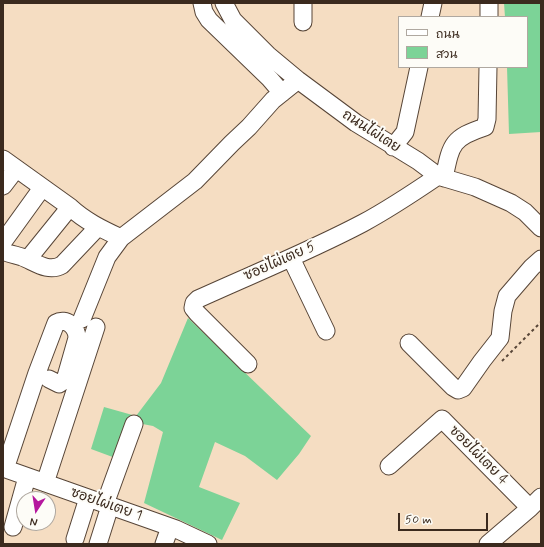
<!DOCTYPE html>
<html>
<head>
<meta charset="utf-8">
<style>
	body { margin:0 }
	#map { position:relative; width:544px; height:547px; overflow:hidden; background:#f5ddc2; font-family:Mynerve,"Playpen Sans Thai",sans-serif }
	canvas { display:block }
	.frame { position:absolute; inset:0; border:4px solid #3b2a1e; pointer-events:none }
	.legend { position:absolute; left:398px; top:16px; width:130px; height:52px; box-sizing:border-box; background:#fdfcf7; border:1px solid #afa8a0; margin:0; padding:5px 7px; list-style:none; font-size:12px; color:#3b2a1e }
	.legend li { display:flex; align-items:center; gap:8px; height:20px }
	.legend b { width:20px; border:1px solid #afa8a0 }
	.north { position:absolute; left:16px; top:491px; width:40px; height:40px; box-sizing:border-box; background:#fdfcf7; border:1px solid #afa8a0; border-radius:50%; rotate:192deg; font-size:11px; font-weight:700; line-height:16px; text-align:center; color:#3b2a1e }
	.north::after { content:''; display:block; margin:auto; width:14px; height:18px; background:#b5179e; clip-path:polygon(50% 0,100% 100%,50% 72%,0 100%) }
	.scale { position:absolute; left:398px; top:513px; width:90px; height:18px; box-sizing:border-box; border:2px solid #3b2a1e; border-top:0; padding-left:5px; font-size:12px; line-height:14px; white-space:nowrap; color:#3b2a1e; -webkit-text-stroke:3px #fdfcf7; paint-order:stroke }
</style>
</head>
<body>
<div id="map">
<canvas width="544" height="547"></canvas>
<div class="frame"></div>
<ul class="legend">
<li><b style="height:5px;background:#fff"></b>ถนน</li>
<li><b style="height:11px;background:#7cd397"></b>สวน</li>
</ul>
<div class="north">N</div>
<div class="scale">50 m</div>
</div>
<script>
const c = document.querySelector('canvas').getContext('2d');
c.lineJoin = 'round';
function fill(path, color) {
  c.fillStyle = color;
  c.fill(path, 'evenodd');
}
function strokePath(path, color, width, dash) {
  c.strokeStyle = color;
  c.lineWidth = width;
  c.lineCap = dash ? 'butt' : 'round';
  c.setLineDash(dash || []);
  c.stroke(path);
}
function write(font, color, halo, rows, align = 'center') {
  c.font = font + ' Mynerve,"Playpen Sans Thai",sans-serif';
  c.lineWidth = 4;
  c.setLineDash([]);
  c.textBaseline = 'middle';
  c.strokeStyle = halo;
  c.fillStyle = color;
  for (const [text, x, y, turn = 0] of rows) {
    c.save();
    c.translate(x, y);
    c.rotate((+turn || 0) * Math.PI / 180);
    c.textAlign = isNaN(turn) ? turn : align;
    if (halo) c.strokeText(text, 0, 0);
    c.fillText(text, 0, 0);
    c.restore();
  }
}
const green = new Path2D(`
	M504 3H541V132L509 134 507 67H527V17H505Z
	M188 318 311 436 299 454 277 480 245 456 215 442 199 487 240 503 222 540 144 503 163 432 153 426 132 422 118 459 91 449 104 407 136 416 161 383Z`);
const path = new Path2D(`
	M502 361 541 322`);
const minor = new Path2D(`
	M202 3 204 12 209 20 270 79 282 93
	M224 3 233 20 268 55 298 80 356 123 418 161 438 176 475 187 511 203 525 212 541 228
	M430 17 433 3
	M489 17V3
	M303 22V3
	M393 147 405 132 419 67
	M3 159 70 207C85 221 102 229 121 238
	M444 178C451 145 451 138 485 127L487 119 488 67
	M3 186 16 169
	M3 242 42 188
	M3 251C9 254 16 255 22 257 35 262 48 273 62 265L98 227
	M291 258 326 331
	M28 259 70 207
	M82 319 107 257 121 238 195 181 232 143 249 127 273 100 298 80
	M409 343 453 387 458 390 463 388 482 361 500 338 503 311 507 296 532 267 541 259
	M248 364 197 313 193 308 194 303 198 299C253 274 310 251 363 223 389 209 413 193 438 176
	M389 466 442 419 530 508
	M3 468 176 529 208 544
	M5 469 37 373 56 323C66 317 77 327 77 338L65 380 59 384 49 379
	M45 483 96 327
	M105 504 134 424
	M13 527 27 477
	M75 539 88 498
	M98 544 110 506
	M164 544 170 527
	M488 544 530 508 541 497`);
const streetNames = [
	["ถนนไผ่เตย",371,132,33],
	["ซอยไผ่เตย 5",280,262,-24],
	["ซอยไผ่เตย 4",478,456,45],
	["ซอยไผ่เตย 1",106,505,19]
];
fill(green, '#7cd397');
strokePath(minor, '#574537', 19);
strokePath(path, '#574537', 2, [3, 3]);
strokePath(minor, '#fff', 17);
write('14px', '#3b2a1e', '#fdfcf7', streetNames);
</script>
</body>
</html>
